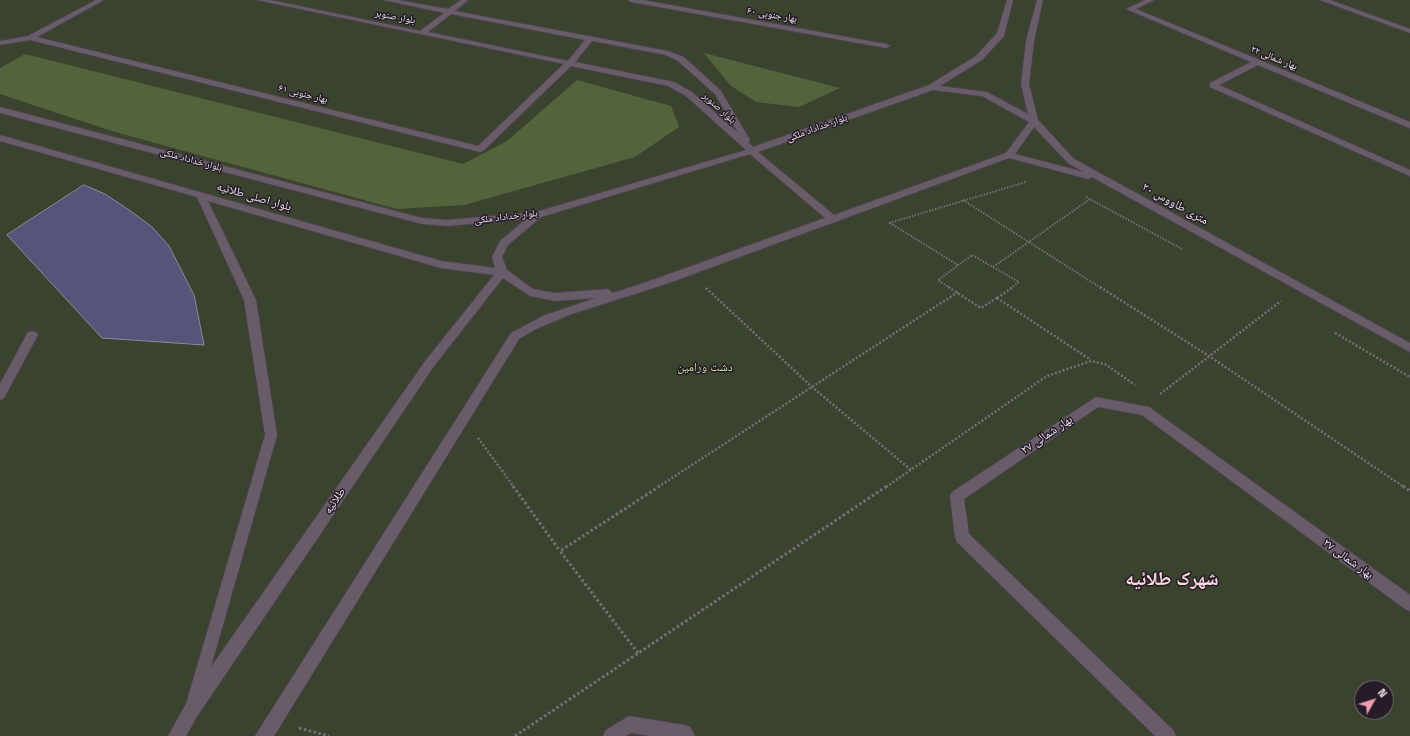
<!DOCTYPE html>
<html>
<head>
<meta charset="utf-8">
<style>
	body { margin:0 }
	#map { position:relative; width:1410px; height:736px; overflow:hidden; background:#302531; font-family:"Space Grotesk",sans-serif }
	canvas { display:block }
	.north { position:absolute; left:1354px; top:680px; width:40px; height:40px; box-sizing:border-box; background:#261c27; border:1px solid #756c76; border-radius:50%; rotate:51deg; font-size:11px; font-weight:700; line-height:16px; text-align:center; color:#ece5ed }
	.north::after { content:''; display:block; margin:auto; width:14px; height:18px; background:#f29aaf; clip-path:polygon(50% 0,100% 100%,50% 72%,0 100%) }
</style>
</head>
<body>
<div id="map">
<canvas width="1410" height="736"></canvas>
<div class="north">N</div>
</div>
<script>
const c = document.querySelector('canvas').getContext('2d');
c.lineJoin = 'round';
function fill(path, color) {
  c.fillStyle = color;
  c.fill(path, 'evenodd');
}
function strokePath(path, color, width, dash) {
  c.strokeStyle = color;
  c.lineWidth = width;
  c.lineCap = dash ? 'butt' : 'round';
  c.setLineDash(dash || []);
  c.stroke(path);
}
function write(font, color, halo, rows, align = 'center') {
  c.font = font + ' "Space Grotesk","Noto Naskh Arabic",sans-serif';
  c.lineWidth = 3;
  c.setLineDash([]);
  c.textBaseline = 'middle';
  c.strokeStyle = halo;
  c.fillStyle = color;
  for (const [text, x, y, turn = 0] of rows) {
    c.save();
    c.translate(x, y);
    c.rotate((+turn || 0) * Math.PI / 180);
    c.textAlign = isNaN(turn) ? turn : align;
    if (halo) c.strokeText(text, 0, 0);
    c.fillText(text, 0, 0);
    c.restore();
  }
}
const green = new Path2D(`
	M0 0H1410V736H0ZM1362 688H1386V712H1362Z`);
const forest = new Path2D(`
	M704 53 840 88 799 107 756 102 731 86Z
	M25 54 463 164 507 141 577 80 671 106 679 127 635 157 464 205 397 209 115 132 0 94V68Z`);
const building = new Path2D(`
	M84 185 105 194 132 212 152 227 169 246 194 295 204 345 102 338 7 235Z`);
const pathFar2 = new Path2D(`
	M1086 197 1182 249
	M963 200 1101 288
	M889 223 1026 182
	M890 223 958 265
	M993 267 1090 199
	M950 288 938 280 972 255 1019 282 1011 288`);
const pathFar1 = new Path2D(`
	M948 287 981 308 997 298
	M1100 287 1209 356 1404 487
	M706 288 812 387 911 470
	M997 298 1091 360
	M997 298 1013 287
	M1335 333 1410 377
	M1160 394 1281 301
	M478 438 514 487
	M658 487 958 292
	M886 487 1047 376 1091 361 1105 364 1135 385`);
const path = new Path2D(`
	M513 486 560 551
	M1403 486 1410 491
	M638 653 560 551 660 486
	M299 728 329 736
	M515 736 887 486`);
const minor = new Path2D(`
	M96 0H104L37 37 478 146 564 64 257 0H270L420 31 444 13 384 0H398L448 9 461 0H468L455 11 668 51 684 57 721 91 750 140 748 142 753 147 929 85 976 56 997 33 1007 0H1013L1004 36 982 60 940 86 987 92 1028 114 1021 84 1026 41 1037 0H1043L1034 41 1029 84 1038 120 1074 159 1410 343V352L1092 177 1088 179 1009 158 666 284 572 314 536 329 519 339 274 736H255L511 333 545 315 596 298 555 301 530 296 503 278 434 366 196 718 186 736H168L186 704 265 435 244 300 197 197 0 141V135L441 261 495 268 492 257 500 241 526 219 447 226 422 224 0 113V107L422 218 447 220 536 212 746 150 686 96 668 86 571 66 483 151 480 152 30 40 0 45V41L28 36ZM451 14 585 40 568 61 428 32ZM592 41 666 55 678 61 715 94 738 133 692 92 674 82 575 62ZM933 90 982 96 1029 122 1006 153 834 215 758 152ZM1034 127 1068 163 1084 172 1015 154ZM750 154 825 218 658 278 613 293 608 289 555 293 533 289 507 270 502 257 508 245 541 217ZM208 201 441 268 494 275 426 360 211 667 277 435 256 300Z
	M628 0H643L886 44 890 46 886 48 631 2Z
	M1145 0H1154L1136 9 1410 122V128L1407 127 1258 65 1219 85 1410 170V176L1210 87V83L1251 62 1126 9Z
	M1320 0H1330L1410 29V33Z
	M32 331 36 332 38 335 4 398 0 400V384L28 332Z
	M1096 397 1149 407 1410 595V611L1405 609 1142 415 1098 407 964 499 969 534 1173 730 1176 736H1155L957 542 955 537 950 496 952 492Z
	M629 716 684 725 690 727 695 736H651L631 733 626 736H603L606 730Z`);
const farStreetnames = [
	["بهار جنوبی ۶۰",772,15,10],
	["بلوار صنوبر",395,17,11],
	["بهار شمالی ۲۲",1274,58,22],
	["بهار جنوبی ۶۱",303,94,14],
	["بلوار صنوبر",719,108,42],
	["بلوار خداداد ملکی",817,128,-20],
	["بلوار خداداد ملکی",191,160,15],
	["بلوار خداداد ملکی",506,217,-7]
];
const streetNames = [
	["بلوار اصلی طلائیه",254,197,16],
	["۲۰ متری طاووس",1175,204,29],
	["بهار شمالی ۲۷",1047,435,-34],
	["طلائیه",335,501,-56],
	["بهار شمالی ۲۷",1348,559,36]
];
const parkNames = [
	["دشت ورامین",705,368]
];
const nearDistrictnames = [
	["شهرک طلائیه",1172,580]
];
fill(green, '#3a432d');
fill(forest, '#55633d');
fill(building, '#565479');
strokePath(building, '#8b8b9c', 1);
strokePath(minor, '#4b424c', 2);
strokePath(pathFar2, '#786e79', 2, [1.5, 1.5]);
strokePath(pathFar1, '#786e79', 2.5, [2, 2]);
strokePath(path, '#786e79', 3, [2.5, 2.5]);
fill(minor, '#685c69');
write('10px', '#ece5ed', '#261c27', farStreetnames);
write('12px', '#ece5ed', '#261c27', streetNames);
write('12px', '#c5de9e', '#261c27', parkNames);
write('bold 19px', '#fcd9e0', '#261c27', nearDistrictnames);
</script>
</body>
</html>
